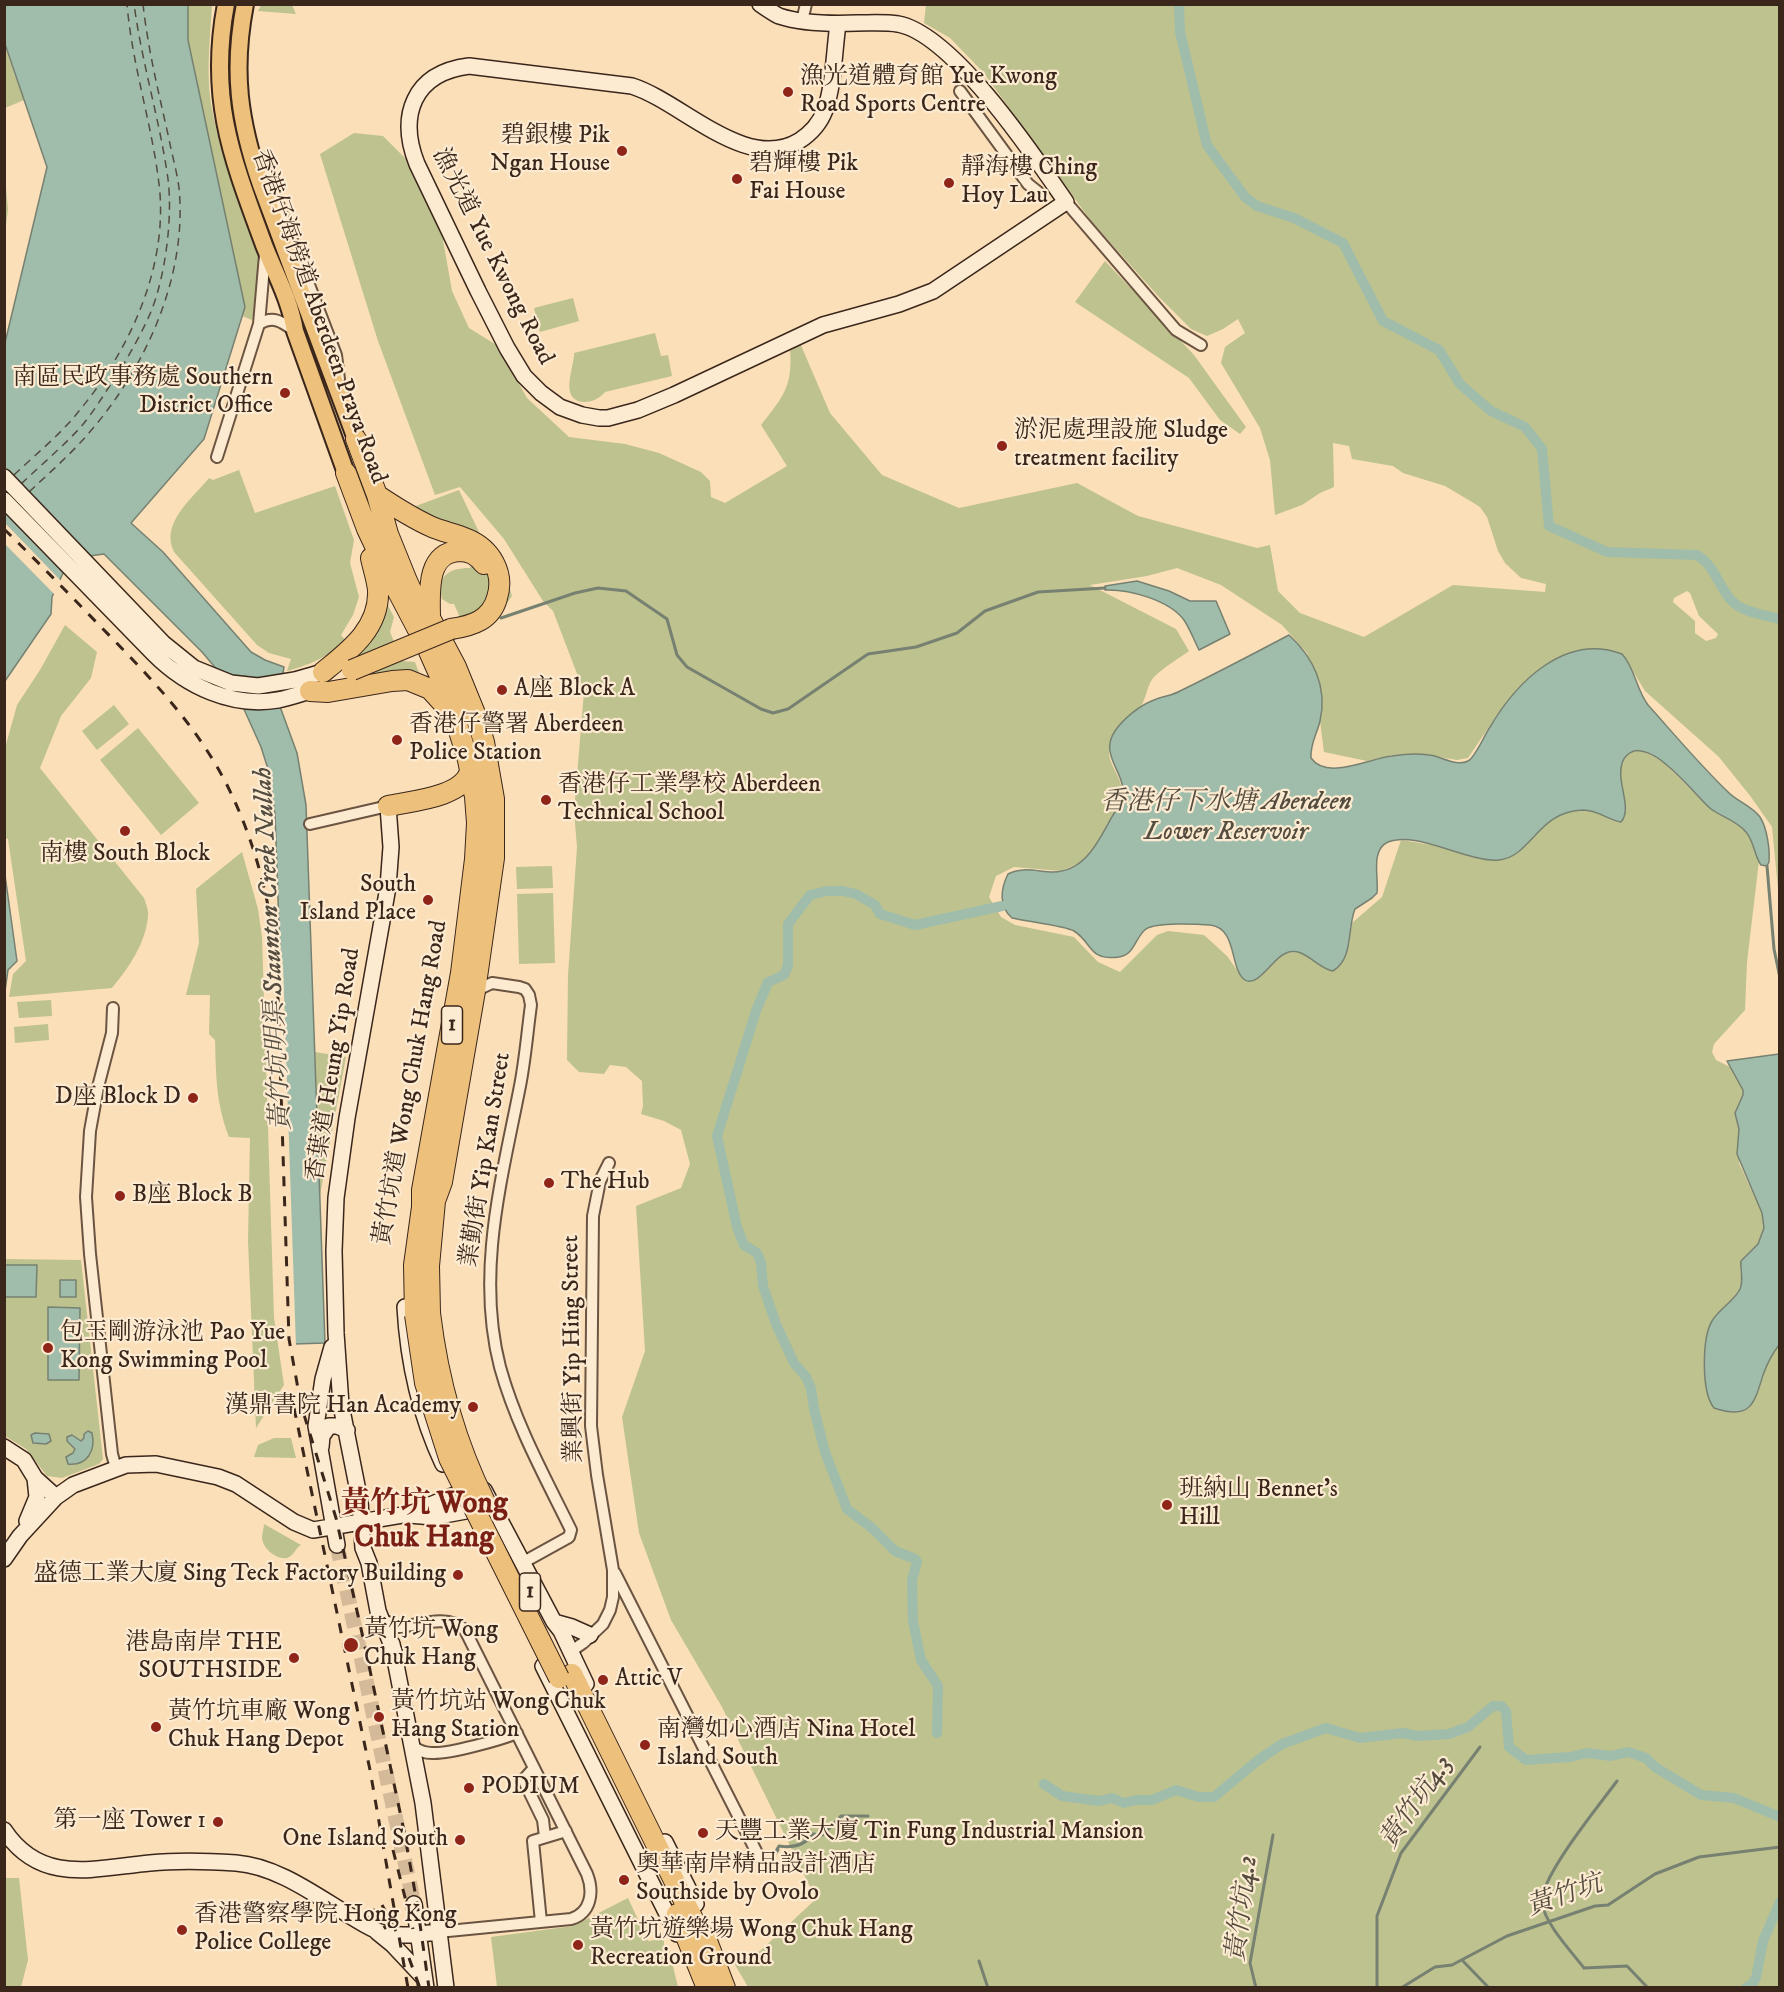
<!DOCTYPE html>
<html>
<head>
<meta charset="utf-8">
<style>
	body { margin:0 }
	#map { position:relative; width:1784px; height:1992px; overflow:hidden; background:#fadfb8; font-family:"IM FELL DW Pica",serif }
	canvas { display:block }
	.frame { position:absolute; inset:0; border:6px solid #3b261b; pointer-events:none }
</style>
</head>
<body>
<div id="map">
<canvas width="1784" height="1992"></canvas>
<div class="frame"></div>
</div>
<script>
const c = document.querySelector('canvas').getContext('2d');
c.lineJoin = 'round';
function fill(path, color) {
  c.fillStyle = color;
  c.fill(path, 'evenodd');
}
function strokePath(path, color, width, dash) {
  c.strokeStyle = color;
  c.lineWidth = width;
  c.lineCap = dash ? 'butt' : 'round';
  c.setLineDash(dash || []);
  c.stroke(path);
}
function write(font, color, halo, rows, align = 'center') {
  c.font = font + ' "IM FELL DW Pica","Noto Serif TC",serif';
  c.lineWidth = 4.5;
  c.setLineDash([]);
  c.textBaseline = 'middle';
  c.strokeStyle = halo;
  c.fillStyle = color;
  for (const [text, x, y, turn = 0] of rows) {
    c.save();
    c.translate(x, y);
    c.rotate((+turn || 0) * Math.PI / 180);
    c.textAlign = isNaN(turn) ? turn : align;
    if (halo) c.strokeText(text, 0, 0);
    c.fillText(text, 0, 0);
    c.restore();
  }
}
const green = new Path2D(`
	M926 4 1779 5V899L1772 827 1751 797 1719 757 1645 691 1625 658 1614 651 1595 649 1567 654 1519 687 1497 715 1468 758 1457 760 1421 754 1393 755 1367 761 1324 752 1320 721 1322 709 1307 653 1282 625 1221 585 1177 568 1147 576 1090 585 1176 629 1189 651C1178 659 1164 667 1155 676 1147 683 1147 697 1141 706 1131 723 1111 722 1109 750 1108 767 1125 778 1122 799L1095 847 1083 861 1061 871 1014 867 996 876 989 897 1001 917 1015 925 1074 937 1098 962 1120 972 1157 935 1168 931 1204 935 1227 956 1244 980 1260 977 1278 957 1285 953 1300 952 1310 958 1349 946 1352 923 1382 897 1401 840C1414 842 1428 844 1442 847 1461 852 1484 864 1505 859 1527 853 1537 826 1558 816 1568 811 1583 809 1594 811 1598 812 1603 815 1607 815 1613 815 1620 813 1625 813L1620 769 1627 756 1632 752 1642 750 1664 763 1711 809 1744 829 1753 844 1759 861 1747 962 1745 1010 1714 1044 1712 1052 1716 1060 1732 1068 1742 1085 1743 1095 1735 1113 1739 1129V1163L1762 1213 1764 1228 1758 1244 1748 1253 1740 1268 1742 1283 1738 1292 1712 1321 1705 1369 1707 1388 1711 1404 1748 1409C1759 1398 1759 1385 1764 1372 1768 1362 1773 1353 1779 1345V1987H748L734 1963 760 1951 816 1899 722 1707 671 1620 639 1533 622 1417 645 1351 636 1206 681 1188 690 1164 681 1130 664 1121 641 1114 643 1106 642 1081 626 1067 610 1065 604 1074 579 1072 567 1060 568 975 577 847 574 811 584 692 553 611 543 601 504 539 460 487 435 495 378 341 320 154 354 133 383 136 405 158 441 229 452 291 469 328 498 346 527 398 569 437 625 444 659 453 701 472 710 481 711 497 725 503 787 466 761 425C783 397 793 386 790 349L800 343 830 413 882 475 959 508 1077 483 1138 516 1257 548 1270 545 1278 591 1300 613 1364 637 1453 585 1545 592 1546 584 1521 578 1505 563 1498 551 1487 517 1480 507 1472 502 1445 486 1403 473 1393 466 1352 459 1349 446 1333 443 1334 487 1320 493 1302 505 1275 515 1270 460 1260 428 1221 363 1225 347 1245 333 1238 319 1223 329 1207 336 1191 329 1159 297 1091 221 983 72 950 38 924 23ZM1687 591 1690 593 1699 616 1718 634 1716 638 1706 641 1695 633V621L1673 602 1674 598Z
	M188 5H212C210 40 205 79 213 114 217 134 223 156 230 175 242 209 260 243 260 280 260 294 256 307 252 320L242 316 245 307 188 40Z
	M261 5H292L296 14 258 11Z
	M4 44 24 100 5 108H4Z
	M4 167 8 209 5 233H4Z
	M1105 261 1194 355 1246 427 1240 434 1220 420 1189 378 1075 302Z
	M573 298 579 321 540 332 534 308Z
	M655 333 661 356 668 355 672 376 605 392C600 398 593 402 584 402 558 400 575 366 574 353Z
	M239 470 255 513 335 486 354 540 350 563 359 597 353 615 341 635 346 641C326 657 313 664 287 671L291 659 269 653 257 645 174 552C160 523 192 499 209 478L213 480Z
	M459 490 489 553 501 561 512 596 494 622 468 635 454 604H450L442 599C437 576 448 568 470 568L478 536 419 517 416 506Z
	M385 600 394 617 390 632 402 661 415 662 421 678 364 679 363 670 353 658Z
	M65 625 97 652 91 678 61 716 40 768 144 898C146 904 149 911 148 916 146 943 128 969 112 988L9 997 13 974 26 961 8 839 5 838V748L17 705 40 670Z
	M114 705 129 724 97 750 82 731Z
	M138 728 199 803 161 835 100 760Z
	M242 852 258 909 262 937 274 1318 284 1385 256 1428 248 1241 250 1138 229 1137C216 1104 216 1075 215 1040L209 1034 210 995H186L199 943 196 889Z
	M552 866 553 888 517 889 516 867Z
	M553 893 555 963 519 964 517 894Z
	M51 1000 52 1016 19 1018 17 1002Z
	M48 1024 49 1040 15 1043 14 1027Z
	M315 1052 346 1057 320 1195Z
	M4 1259 81 1260 103 1459 99 1464 62 1478 47 1476 26 1449 5 1436Z
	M274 1438H291L296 1458 254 1457 258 1445Z
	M264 1524 301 1545C295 1548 294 1556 287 1558 277 1560 263 1549 262 1538 262 1534 264 1528 264 1524Z
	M5 1878H19L28 1960 21 1987H5Z
	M628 1898 648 1941 664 1939V1950H669L678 1987H497L491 1937 573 1926Z`);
const water = new Path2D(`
	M5 5H188V40L245 307 204 439 131 523 163 552 251 652 265 660 284 667 278 701 297 753 306 805 325 1343 294 1344 275 814 268 769 261 747 243 707 224 678 202 652 104 554 82 557 64 571 52 597 51 614 5 681 4 347 47 167 5 44Z
	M1137 581 1169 591 1190 601H1216L1230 634 1199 650C1194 640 1190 629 1184 620 1169 600 1129 589 1105 590V586Z
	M1289 635C1313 657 1328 687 1320 721 1317 734 1310 744 1311 758 1327 781 1370 758 1392 756 1404 754 1417 753 1429 755 1441 756 1456 767 1468 761 1475 758 1485 734 1490 727 1516 683 1565 632 1622 654 1635 668 1636 689 1648 705 1674 734 1699 764 1727 791 1736 801 1752 806 1760 817 1767 828 1770 849 1769 862L1767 866 1761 865C1754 855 1754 841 1746 832 1737 821 1722 817 1711 809 1695 796 1645 727 1624 759 1613 778 1634 807 1621 822 1608 820 1598 810 1583 810 1538 811 1531 857 1499 860 1470 863 1415 830 1388 842 1370 850 1379 878 1377 893L1372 898 1355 909C1347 928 1354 958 1333 971 1315 968 1304 944 1284 954 1273 959 1257 988 1245 980 1229 969 1238 928 1210 925 1197 924 1157 922 1146 929 1135 937 1135 955 1119 957 1088 961 1093 943 1074 931 1066 926 1024 921 1012 918 998 906 1001 888 1008 874 1022 866 1039 872 1053 872 1083 871 1096 846 1108 824 1112 816 1118 808 1121 800 1131 776 1097 757 1115 731 1123 719 1140 705 1154 700 1162 696 1172 696 1180 691 1217 673 1253 654 1289 635Z
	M5 875 17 961 8 970 5 991Z
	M1779 1054V1345C1772 1354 1767 1364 1763 1375 1754 1405 1750 1420 1714 1408 1701 1392 1702 1338 1712 1321 1718 1310 1736 1299 1740 1289 1744 1281 1740 1270 1741 1261L1758 1244 1764 1228 1762 1213 1737 1154 1739 1129 1735 1113 1743 1095V1090L1727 1061Z
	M5 1265H37L36 1297H5Z
	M60 1280H76V1297H60Z
	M48 1307 80 1308 79 1380H48Z
	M88 1431 92 1433C96 1451 87 1466 68 1464L66 1457 73 1453 75 1449 67 1441V1437L72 1435 81 1441 84 1438V1434Z
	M35 1433 49 1434 51 1441 46 1444 33 1443 31 1435Z`);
const pier = new Path2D(`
	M5 523 63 583 56 596 5 544Z
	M275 905 283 966 296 1347 291 1345Z`);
const stream = new Path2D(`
	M501 618 575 593 598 588 626 591 667 619 677 655 687 667 761 709 773 713 788 709 868 654 916 647 957 633 985 611 1038 592 1105 588
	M1767 866 1774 949 1780 978
	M1617 1781C1601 1803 1540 1877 1542 1902 1544 1923 1571 1951 1584 1968L1627 1966 1648 1988
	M778 1850 771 1860 779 1846C792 1848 805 1845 813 1834L823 1835 841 1816H868
	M1462 1960 1489 1988
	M979 1961 988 1988
	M1256 1988 1250 1963 1273 1835
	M1377 1988V1916L1401 1853 1480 1747
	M1401 1988 1435 1967 1452 1965 1507 1936 1595 1906 1608 1905 1655 1874 1699 1857 1780 1847`);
const canal = new Path2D(`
	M1179 4 1180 32 1207 145 1245 197 1257 206 1294 218 1343 243 1383 321 1439 350 1460 384 1491 411 1525 427 1542 449 1549 526 1607 552 1697 555C1714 565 1718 585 1731 600 1741 612 1765 615 1780 619
	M937 1733 938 1686 921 1660 913 1621 912 1580 917 1562 915 1559 895 1551 872 1528 847 1509 825 1452 814 1409 811 1388 806 1377 794 1363 776 1324 763 1286 761 1263 757 1253 744 1245 737 1227 717 1136 756 1011 768 982 784 975 788 966V924L810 895 827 891H843L856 894 875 905 880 914 915 925 1002 906
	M1044 1784 1062 1796 1099 1801 1112 1798 1124 1803 1136 1800H1152L1176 1790 1199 1797H1214L1257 1761 1282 1744 1326 1728 1360 1738 1403 1733 1417 1736 1449 1734 1468 1727 1493 1706H1501L1506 1711 1509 1747 1526 1760 1570 1757 1587 1753 1611 1756 1628 1752 1646 1758 1655 1767 1701 1795 1734 1798 1780 1817
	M1746 1988 1752 1984 1756 1978 1763 1941 1780 1902`);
const ferry = new Path2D(`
	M14 475C36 454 60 435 79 411 130 350 169 265 159 184 152 124 132 65 127 4
	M21 484C40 466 60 449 78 430 89 418 98 404 107 390 123 366 138 341 150 314 165 279 173 218 168 179 160 121 142 64 134 4
	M29 492C46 476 63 461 79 444 141 378 188 281 179 188 177 172 172 155 169 139 159 94 148 50 143 4`);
const secondaryTunnel = new Path2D(`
	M337 1545 414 1904`);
const street = new Path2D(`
	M802 21 806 4
	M960 91 1028 184 1038 192
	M260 157 336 355 339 379
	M1066 202 1176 330 1201 345
	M259 324C274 315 282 322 295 331
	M217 457 259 324 265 255
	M310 824 388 806
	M475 991 492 983 519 987 525 989 529 995 531 1005C527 1034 525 1063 519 1091 501 1182 476 1274 500 1367 516 1425 545 1477 571 1530L569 1537 522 1563
	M113 1008 112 1033 98 1087 90 1131 86 1197 90 1254 109 1427 112 1454 116 1468
	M615 1573 759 1857
	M388 1622 396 1627H401C422 1624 448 1614 465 1630L587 1874C594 1892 591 1913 571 1919L438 1932
	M570 1652 583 1643 603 1624 610 1610 613 1597V1570L597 1475 591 1426 593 1216 600 1181 609 1163
	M414 1747C419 1751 425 1753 432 1753 449 1754 500 1740 517 1733
	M534 1768 525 1778V1783L543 1820 545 1837
	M541 1922 533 1841 566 1831`);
const secondary = new Path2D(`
	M760 4C766 8 773 13 779 16 803 24 832 24 857 23 871 23 885 22 898 24 953 34 1035 157 1066 202L933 291 899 304 823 325 674 395 638 410 608 418H599L582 415 560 407 541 393 524 376 507 348 478 291 417 164C398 116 413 73 469 66L632 86C682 102 746 173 799 141 810 134 820 123 825 110 834 84 834 52 838 24
	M4 477 163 643 194 668 231 683 258 686 295 680 323 672
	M4 500 154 654C186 686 232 708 278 700 289 698 300 694 310 691
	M388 806 391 847 388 887 347 1118 336 1198 334 1251 336 1333 341 1405 360 1501 363 1548 369 1563 378 1611 394 1651
	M405 1307C408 1361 420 1415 443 1464
	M332 1347 323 1379 316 1426 337 1545
	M4 1447 24 1460 35 1478 56 1497
	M321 1447 322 1436 329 1426H337L347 1430
	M484 1490 554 1622 561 1631 586 1684
	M409 1515 433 1517 466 1511
	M27 1521 37 1497 35 1478
	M4 1559 20 1536 56 1497 73 1485 126 1465 156 1464 218 1477 236 1484 294 1522 313 1530 408 1514 457 1494 475 1491
	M554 1622 572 1627 590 1635
	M392 1644 423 1803 446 1988
	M543 1666 677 1934
	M4 1830C41 1886 95 1868 150 1863 178 1860 208 1861 236 1863 276 1866 314 1894 347 1914 359 1921 370 1929 383 1933 401 1937 420 1934 438 1932
	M665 1842 696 1904
	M414 1904 426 1988
	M377 1932 393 1945 424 1978`);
const primary = new Path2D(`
	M226 4C208 99 232 158 264 245 275 273 290 300 295 331L346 473
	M245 4C232 71 239 121 261 185L356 439`);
const highway = new Path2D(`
	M356 439 377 495 388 534 407 581 412 592 430 618 456 667 476 716 484 742 494 799V858L475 991 448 1147 442 1182 435 1201 429 1266 430 1313
	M346 473 367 529 386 569 427 647 447 692 468 760 475 797 477 823 475 859 461 973 422 1190V1207L414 1265 415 1315
	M377 495C395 507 412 518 432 527 444 532 456 534 467 539 491 549 505 573 497 598 491 620 472 626 451 629
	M430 618C430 595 425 553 459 551 470 551 477 555 484 564
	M323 672C349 651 380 628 378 590 377 579 373 568 371 558
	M310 691 328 692 392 681 408 680 430 689 450 711
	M388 806C412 801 463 797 470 771
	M572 1674 695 1923 707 1941 725 1988
	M677 1914 707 1988`);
const rail = new Path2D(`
	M4 529C37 561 69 594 101 627 149 676 197 725 228 787 256 844 271 904 277 967L289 1339 301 1405 336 1518 364 1642 404 1831 417 1903 429 1988
	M294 1408 370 1770 408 1988
	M393 1850 413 1929
	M382 1905 396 1931
	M373 1909 386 1929
	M409 1958 420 1988`);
const highwayBridge = new Path2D(`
	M352 670 451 629
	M430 1313C438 1380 455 1442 485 1502
	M415 1315 425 1383 449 1458 559 1678`);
const markers = [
	[788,92,6,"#8f2418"],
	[622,151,6,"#8f2418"],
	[737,179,6,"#8f2418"],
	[949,183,6,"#8f2418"],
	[285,393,6,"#8f2418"],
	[1002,446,6,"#8f2418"],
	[502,690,6,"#8f2418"],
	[397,740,6,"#8f2418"],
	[546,800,6,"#8f2418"],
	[125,831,6,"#8f2418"],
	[428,900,6,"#8f2418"],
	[193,1098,6,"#8f2418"],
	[549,1183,6,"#8f2418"],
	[120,1196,6,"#8f2418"],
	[48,1348,6,"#8f2418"],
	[473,1407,6,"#8f2418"],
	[1167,1505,6,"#8f2418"],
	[458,1575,6,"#8f2418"],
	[351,1645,8,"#8f2418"],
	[294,1658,6,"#8f2418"],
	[603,1680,6,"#8f2418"],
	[379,1717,6,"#8f2418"],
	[156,1727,6,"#8f2418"],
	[645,1745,6,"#8f2418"],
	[469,1788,6,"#8f2418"],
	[218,1822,6,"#8f2418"],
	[703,1833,6,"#8f2418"],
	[460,1840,6,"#8f2418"],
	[624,1880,6,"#8f2418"],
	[182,1930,6,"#8f2418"],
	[578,1945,6,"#8f2418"]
];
const shields = [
	[452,1025,21],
	[530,1592,21]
];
const shieldNames = [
	["1",452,1025],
	["1",530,1592]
];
const poiNames = [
	["漁光道體育館 Yue Kwong",800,78],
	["Road Sports Centre",800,106],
	["碧銀樓 Pik",610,137,"right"],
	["Ngan House",610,165,"right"],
	["碧輝樓 Pik",749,165],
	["Fai House",749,193],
	["靜海樓 Ching",961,169],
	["Hoy Lau",961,197],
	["南區民政事務處 Southern",273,379,"right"],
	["District Office",273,407,"right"],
	["淤泥處理設施 Sludge",1014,432],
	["treatment facility",1014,460],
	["A座 Block A",514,690],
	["香港仔警署 Aberdeen",409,726],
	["Police Station",409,754],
	["香港仔工業學校 Aberdeen",558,786],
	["Technical School",558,814],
	["南樓 South Block",125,855,"center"],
	["South",416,886,"right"],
	["Island Place",416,914,"right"],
	["D座 Block D",181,1098,"right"],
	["The Hub",561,1183],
	["B座 Block B",132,1196],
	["包玉剛游泳池 Pao Yue",60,1334],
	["Kong Swimming Pool",60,1362],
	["漢鼎書院 Han Academy",461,1407,"right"],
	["班納山 Bennet's",1179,1491],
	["Hill",1179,1519],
	["盛德工業大廈 Sing Teck Factory Building",446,1575,"right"],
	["黃竹坑 Wong",364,1631],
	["Chuk Hang",364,1659],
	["港島南岸 THE",282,1644,"right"],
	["SOUTHSIDE",282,1672,"right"],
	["Attic V",615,1680],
	["黃竹坑站 Wong Chuk",391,1703],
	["Hang Station",391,1731],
	["黃竹坑車廠 Wong",168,1713],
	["Chuk Hang Depot",168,1741],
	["南灣如心酒店 Nina Hotel",657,1731],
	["Island South",657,1759],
	["PODIUM",481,1788],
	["第一座 Tower 1",206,1822,"right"],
	["天豐工業大廈 Tin Fung Industrial Mansion",715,1833],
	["One Island South",448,1840,"right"],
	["奧華南岸精品設計酒店",636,1866],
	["Southside by Ovolo",636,1894],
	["香港警察學院 Hong Kong",194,1916],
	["Police College",194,1944],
	["黃竹坑遊樂場 Wong Chuk Hang",590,1931],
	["Recreation Ground",590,1959]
];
const streetNames = [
	["漁光道 Yue Kwong Road",492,257,63],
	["香港仔海傍道 Aberdeen Praya Road",318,317,70],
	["香葉道 Heung Yip Road",335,1065,-81],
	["黃竹坑道 Wong Chuk Hang Road",412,1083,-80],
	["業勤街 Yip Kan Street",487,1160,-81],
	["業興街 Yip Hing Street",574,1349,-91]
];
const waterNames = [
	["香港仔下水塘 Aberdeen",1226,804],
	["Lower Reservoir",1226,834],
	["黃竹坑明渠 Staunton Creek Nullah",274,949,-93],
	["黃竹坑4.3",1418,1803,-55],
	["黃竹坑",1565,1897,-19],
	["黃竹坑4.2",1244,1909,-83]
];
const districtNames = [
	["黃竹坑 Wong",424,1506],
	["Chuk Hang",424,1540]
];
fill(green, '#bec28f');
fill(water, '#9fbdaa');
strokePath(water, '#778171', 1.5);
fill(pier, '#fadfb8');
strokePath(stream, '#778171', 3);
strokePath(canal, '#9fbdaa', 10);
strokePath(ferry, '#544c3f', 1.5, [8, 6]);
strokePath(secondaryTunnel, '#d4ba99', 15, [15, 8]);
strokePath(street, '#6b5442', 14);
strokePath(secondary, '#3b261b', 18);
strokePath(primary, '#3b261b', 20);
strokePath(highway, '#3b261b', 22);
strokePath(street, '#fcead1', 10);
strokePath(secondary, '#fcead1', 15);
strokePath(primary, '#edc07c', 16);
strokePath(highway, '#edc07c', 20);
strokePath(rail, '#3b261b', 3, [10, 10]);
strokePath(highwayBridge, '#3b261b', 22, []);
strokePath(highwayBridge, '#edc07c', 20);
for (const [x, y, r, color] of markers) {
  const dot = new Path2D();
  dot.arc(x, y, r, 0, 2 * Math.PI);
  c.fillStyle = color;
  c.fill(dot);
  strokePath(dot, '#fcead1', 2);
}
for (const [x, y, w] of shields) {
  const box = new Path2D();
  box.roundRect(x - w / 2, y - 19, w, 38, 4.5);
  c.fillStyle = '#fcead1';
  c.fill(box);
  strokePath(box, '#3b261b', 1.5);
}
write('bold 22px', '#3b261b', null, shieldNames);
write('24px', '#3b261b', '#fcead1', poiNames, 'left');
write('24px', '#3b261b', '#fcead1', streetNames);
write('italic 26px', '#544c3f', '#fcead1', waterNames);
write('bold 30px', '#7a1f14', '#fcead1', districtNames);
</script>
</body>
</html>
